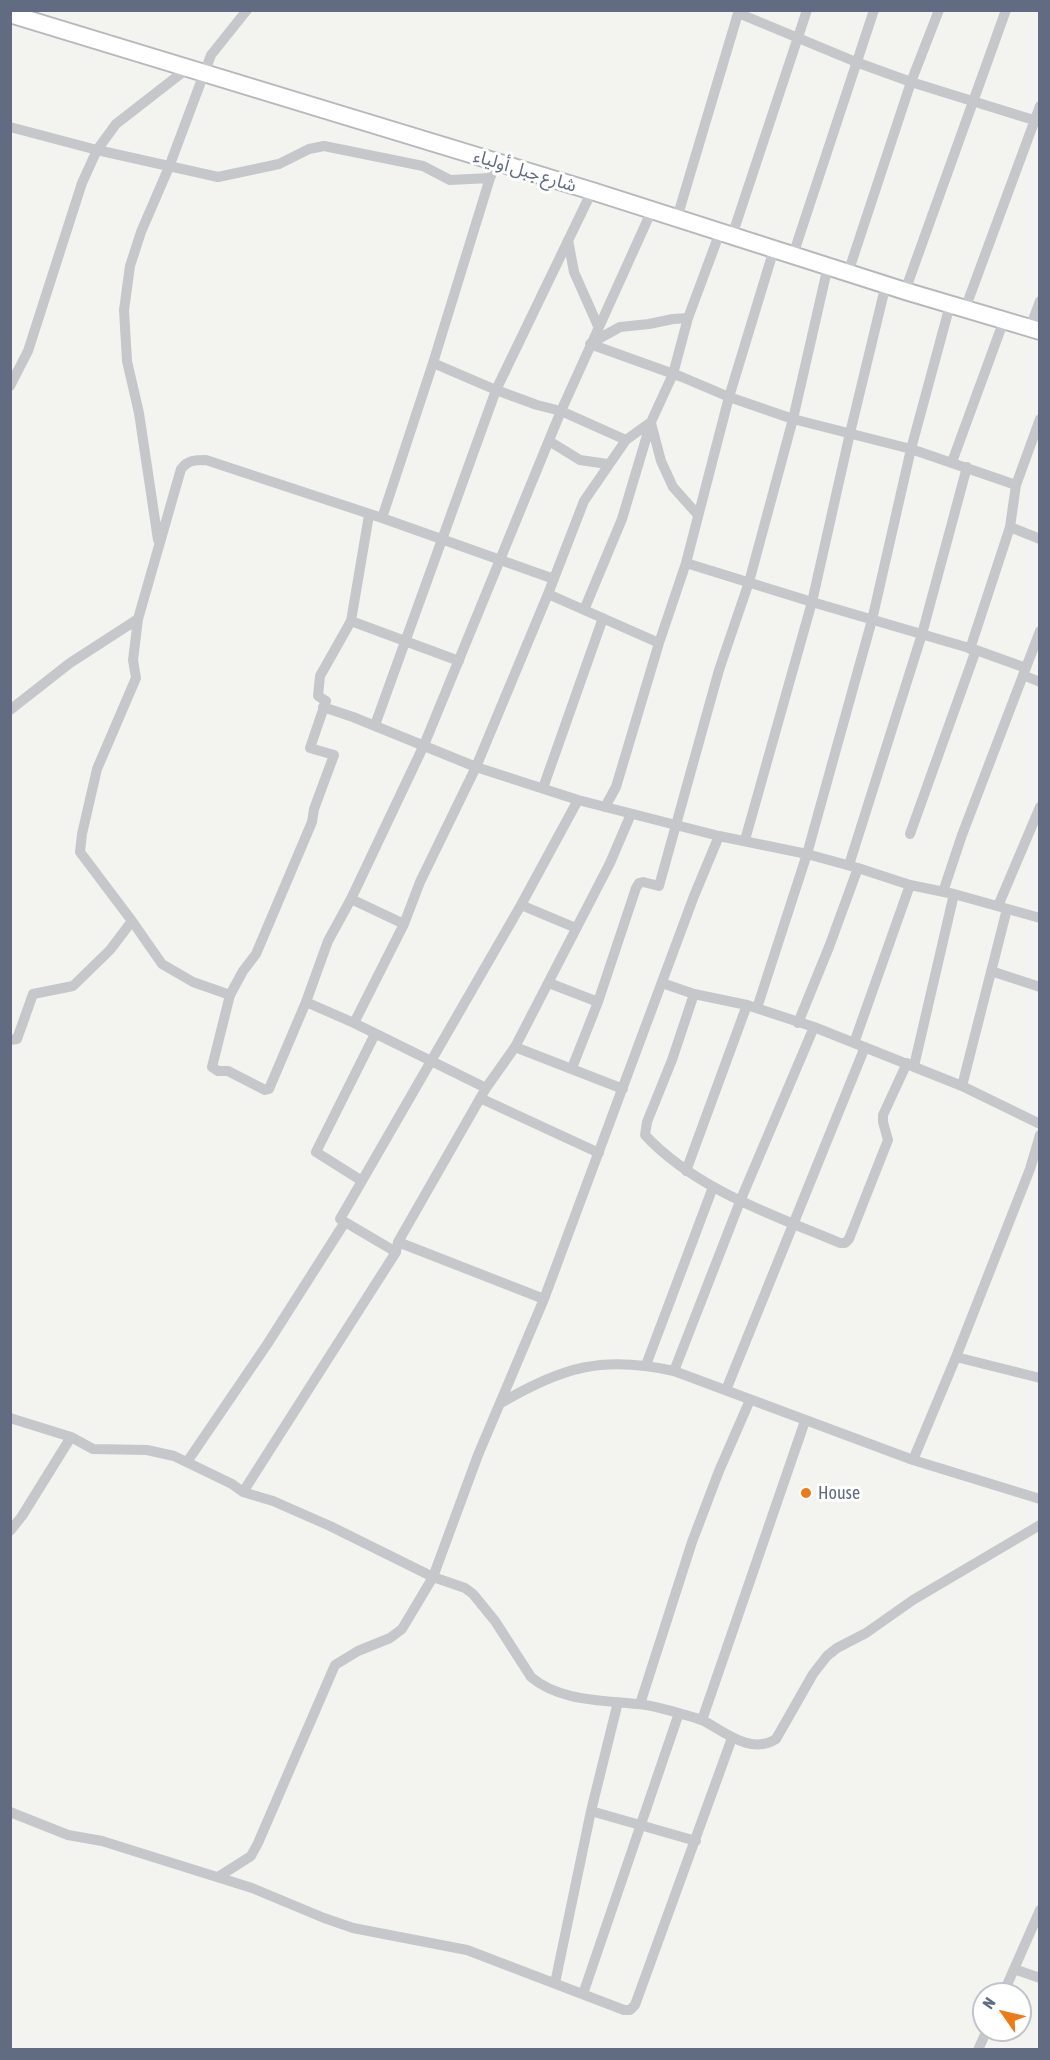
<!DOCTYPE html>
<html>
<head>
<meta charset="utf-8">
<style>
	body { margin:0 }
	#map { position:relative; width:1050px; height:2060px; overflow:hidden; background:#f3f4ef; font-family:"Asap Condensed",sans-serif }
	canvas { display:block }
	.frame { position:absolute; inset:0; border:12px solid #616b82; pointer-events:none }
	.north { position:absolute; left:972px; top:1982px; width:60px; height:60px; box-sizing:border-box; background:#fff; border:2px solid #c0c4cd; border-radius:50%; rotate:304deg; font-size:16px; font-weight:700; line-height:24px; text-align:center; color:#616b82 }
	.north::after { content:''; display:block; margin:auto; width:21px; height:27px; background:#ee7b15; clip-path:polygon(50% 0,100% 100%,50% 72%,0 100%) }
</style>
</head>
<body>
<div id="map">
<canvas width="1050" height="2060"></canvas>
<div class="frame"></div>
<div class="north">N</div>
</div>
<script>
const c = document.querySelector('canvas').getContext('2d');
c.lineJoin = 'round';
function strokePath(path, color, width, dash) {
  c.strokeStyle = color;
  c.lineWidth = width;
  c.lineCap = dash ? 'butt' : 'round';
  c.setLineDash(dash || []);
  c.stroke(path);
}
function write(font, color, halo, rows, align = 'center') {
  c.font = font + ' "Asap Condensed","Noto Sans Arabic",sans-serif';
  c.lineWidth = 6;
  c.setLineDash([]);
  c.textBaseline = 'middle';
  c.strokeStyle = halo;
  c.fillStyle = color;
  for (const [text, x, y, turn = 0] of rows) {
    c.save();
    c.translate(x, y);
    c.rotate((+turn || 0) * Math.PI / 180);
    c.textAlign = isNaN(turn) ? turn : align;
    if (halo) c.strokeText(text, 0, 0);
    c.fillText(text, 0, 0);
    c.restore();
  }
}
const minor = new Path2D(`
	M738 13 856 62 911 82 1040 122
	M10 127 97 150 218 177 279 164 309 149 324 146 423 166 450 180 490 178
	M677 218 739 10
	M732 236 807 10
	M568 240 574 272 598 326
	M793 255 874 10
	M848 273 911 82 939 10
	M905 291 1006 10
	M965 309 1040 106
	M1030 328 1040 301
	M591 343 620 327 649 324 673 319 688 318
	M590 344 682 377 729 397 793 419 911 449 1016 485
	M433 363 496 390 537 405 561 411 626 440
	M10 386 28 351 82 183 97 150 116 124 188 68
	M651 423 661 461 673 487 698 515
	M549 441 580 460 607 464
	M952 462 1004 320
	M369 515 351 621 459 661
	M382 518 433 363 490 178 497 163
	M1010 527 1040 539
	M158 540 139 413 127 361 124 310 130 266 141 232 169 167 211 55 247 10
	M686 563 812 602 976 650 1026 668
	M548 594 659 643
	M584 610 622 519 651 422
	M970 649 1010 527 1016 485 1040 419
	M1023 675 1040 682
	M323 707 353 717 476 767 578 800 719 836 807 854 858 868 910 885 954 894 1040 918
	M10 710 70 663 138 619
	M375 725 496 390 592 191
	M543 788 603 618
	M605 807 616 787 659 643 686 563 729 397 774 249
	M910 834 976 650
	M745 840 812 602 850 433 886 284
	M849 865 922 634 967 467
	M943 892 962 835 1040 631
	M351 899 404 924
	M521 905 576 928
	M998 906 1040 807
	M132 921 162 964 193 982 230 995 212 1067 218 1071H228L265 1090 269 1089 306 1002
	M991 971 1040 987
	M549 983 598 1002
	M662 983 694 994 747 1005 814 1027 962 1086 1040 1124
	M694 994 672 1060 647 1122 645 1135C695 1189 773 1215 840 1243H845L849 1239 888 1140 883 1122V1115L907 1063
	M230 995 243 971 256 954 312 822 314 809 334 755 310 748 326 701 318 696 320 676 351 621
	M757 1008 807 854 872 620 911 449 950 305
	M354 1023 404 924 420 882 476 767 548 594 584 501 626 440 651 422 673 374 688 318 720 232
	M798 1023 829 947 858 868
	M10 1040 17 1039 33 994 73 986 110 950 132 921 80 852 82 834 97 769 136 678 133 660 138 619 181 469C188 460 195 460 206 460L382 518 554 579
	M854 1043 910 885
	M515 1047 623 1089
	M914 1066 954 894
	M572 1068 598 1002 636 888 639 883 643 882 659 886 719 670 749 582 793 419 828 266
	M962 1086 1007 909
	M486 1088 354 1023 306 1002 328 941 351 899 424 745 561 411 652 210
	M480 1098 599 1153
	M686 1171 747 1005
	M362 1181 316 1152 375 1034
	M345 1222 396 1252
	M398 1242 544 1299
	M956 1357 1040 1378
	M646 1365 713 1187
	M674 1371 741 1199 814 1027
	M726 1390 865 1047
	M501 1403C562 1367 603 1355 674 1371L913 1460 1040 1499
	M10 1418 71 1437 93 1449 147 1450 174 1456 232 1484 243 1492 273 1501 330 1526 433 1577 465 1588 473 1594 495 1621 531 1677C559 1701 602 1700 637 1704 652 1705 668 1710 682 1714 689 1716 697 1718 704 1721 725 1732 751 1755 776 1739L813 1674 827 1656 837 1648 866 1633 913 1600 1040 1525
	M913 1460 956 1357 1030 1169 1040 1135
	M187 1462 268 1343 345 1222 340 1219 521 905 578 800
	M243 1492 396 1252 398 1242 486 1088 515 1047 610 863 631 814
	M10 1531 22 1516 71 1437
	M640 1704 692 1542 719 1471 750 1400
	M702 1720 805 1421
	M591 1811 696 1841
	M10 1812 68 1835 102 1841 252 1888 324 1918 353 1928 467 1950 624 2010H630L635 2005 732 1738
	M218 1877 251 1856 258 1843 335 1665 358 1651 390 1638 402 1629 433 1577 478 1455 544 1299 694 896 719 836
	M1014 1969 1040 1978
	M555 1983 591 1811 618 1702
	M583 1994 679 1713
	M1003 1994 1040 1910
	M978 2050 987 2030`);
const trunk = new Path2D(`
	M10 14 592 191 905 291 1040 331`);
const markers = [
	[806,1493,6,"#ee7b15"]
];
const streetNames = [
	["شارع جبل أولياء",525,171,17]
];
const poiNames = [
	["House",818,1493]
];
strokePath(trunk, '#b7b8bc', 20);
strokePath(minor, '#c5c7cb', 10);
strokePath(trunk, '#fff', 16);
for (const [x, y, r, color] of markers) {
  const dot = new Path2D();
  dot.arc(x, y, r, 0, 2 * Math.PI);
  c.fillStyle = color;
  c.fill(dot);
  strokePath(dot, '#fff', 2);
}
write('18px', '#616b82', '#fff', streetNames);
write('18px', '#616b82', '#fff', poiNames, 'left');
</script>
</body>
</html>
